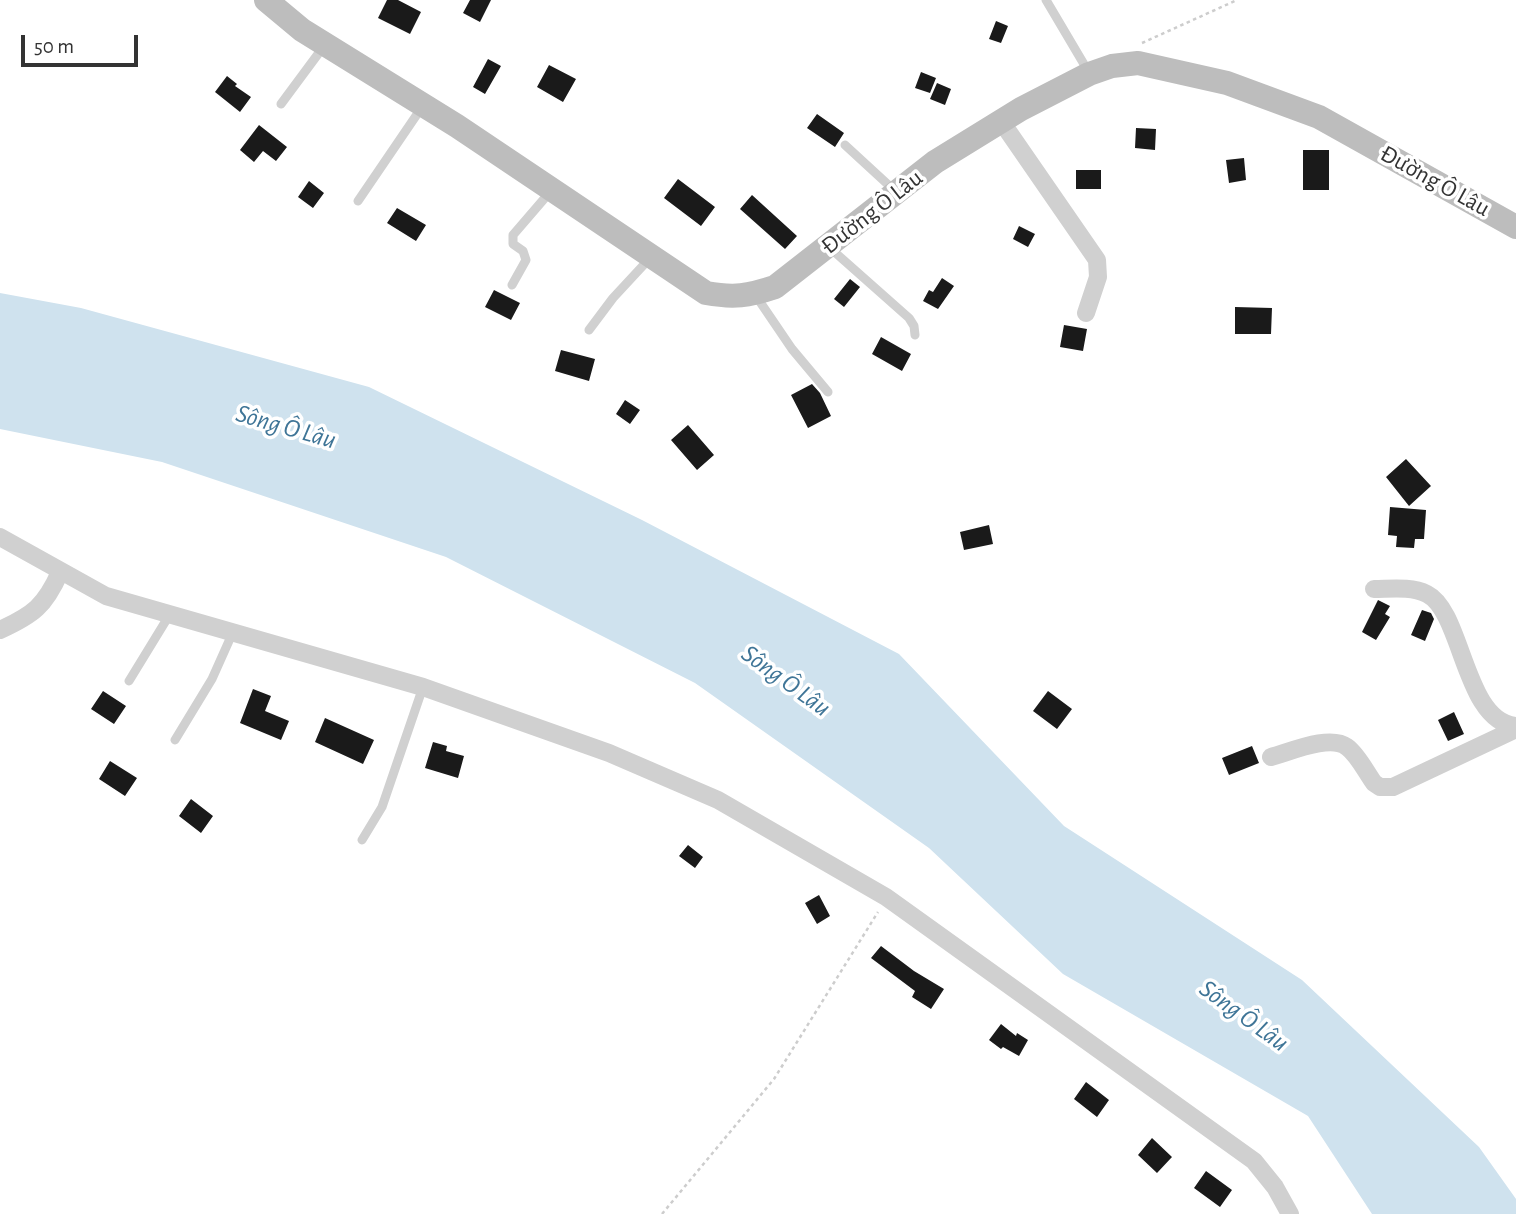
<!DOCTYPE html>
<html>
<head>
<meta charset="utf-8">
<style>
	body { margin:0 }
	#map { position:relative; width:1516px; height:1214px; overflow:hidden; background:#fff; font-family:"Alegreya Sans",sans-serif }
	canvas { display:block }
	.scale { position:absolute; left:21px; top:35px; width:117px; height:32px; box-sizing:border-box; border:4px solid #333; border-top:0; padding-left:9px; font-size:21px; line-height:24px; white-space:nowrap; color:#333; -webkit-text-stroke:5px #fff; paint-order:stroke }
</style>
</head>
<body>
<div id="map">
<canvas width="1516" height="1214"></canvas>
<div class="scale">50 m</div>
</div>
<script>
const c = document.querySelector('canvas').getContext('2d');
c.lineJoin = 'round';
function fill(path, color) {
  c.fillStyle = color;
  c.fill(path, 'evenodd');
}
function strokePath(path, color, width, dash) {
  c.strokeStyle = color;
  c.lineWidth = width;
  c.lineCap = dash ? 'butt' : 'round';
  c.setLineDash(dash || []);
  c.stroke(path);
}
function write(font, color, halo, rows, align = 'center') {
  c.font = font + ' "Alegreya Sans",sans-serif';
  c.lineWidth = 7;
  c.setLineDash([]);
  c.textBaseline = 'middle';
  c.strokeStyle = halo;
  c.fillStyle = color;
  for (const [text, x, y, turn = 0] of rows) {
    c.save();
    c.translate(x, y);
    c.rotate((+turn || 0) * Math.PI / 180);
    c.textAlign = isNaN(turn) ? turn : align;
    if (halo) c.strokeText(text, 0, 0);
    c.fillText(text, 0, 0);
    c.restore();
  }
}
const water = new Path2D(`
	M0 293 81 308 369 387 642 520 899 654 1064 826 1302 980 1479 1147 1516 1199V1214H1372L1308 1116 1063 974 929 848 695 683 446 557 162 462 0 429Z`);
const building = new Path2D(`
	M387 0H398L421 12 410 34 378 18Z
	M470 0H491L480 22 463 13Z
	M996 21 1008 26 1001 43 989 39Z
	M488 59 501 66 485 94 473 87Z
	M549 65 576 79 563 102 537 87Z
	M921 72 936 78 930 93 915 88Z
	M227 76 237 84 235 86 251 97 240 112 215 92Z
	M937 83 951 89 945 105 930 99Z
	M817 114 844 133 835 147 807 128Z
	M259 125 287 147 276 161 263 151 254 162 240 150Z
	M1136 128 1156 129 1155 150 1135 148Z
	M1303 150H1329V190H1303Z
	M1244 158 1246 180 1229 183 1226 160Z
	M1076 170H1101V189H1076Z
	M678 179 715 207 701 226 664 198Z
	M309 181 324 193 313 208 298 197Z
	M752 195 797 236 785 249 740 209Z
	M397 208 426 225 416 241 387 223Z
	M1019 226 1035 234 1028 247 1013 239Z
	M942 278 954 286 938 309 923 301 929 290 933 292Z
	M850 279 860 287 844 307 834 299Z
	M494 290 520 303 511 320 485 307Z
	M1235 307 1272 308 1271 334H1235Z
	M1064 325 1087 329 1083 351 1060 347Z
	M881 337 911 354 902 371 872 354Z
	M561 350 595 359 589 381 555 371Z
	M812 384 820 393 831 416 808 428 791 395Z
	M625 400 640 410 630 424 616 414Z
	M688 425 714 455 697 470 671 440Z
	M1406 459 1431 486 1409 506 1386 477Z
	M1390 507 1426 510 1424 539H1415L1414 548 1396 547 1397 536 1388 535Z
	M989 525 993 544 964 550 960 532Z
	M1378 600 1390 606 1385 614 1390 617 1376 640 1362 632Z
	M1422 610 1431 613 1434 619 1425 641 1411 635Z
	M253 689 271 696 265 711 289 721 281 740 240 723Z
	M103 691 126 706 114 724 91 709Z
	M1048 691 1072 709 1057 729 1033 711Z
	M1454 712 1464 734 1448 741 1438 720Z
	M325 718 374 740 363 764 315 742Z
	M433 742 447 746 446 751 464 756 458 778 425 768Z
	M1252 746 1259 763 1229 775 1222 758Z
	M110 761 137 778 125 796 99 779Z
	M191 799 213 816 201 833 179 816Z
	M688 845 703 857 695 868 679 856Z
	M819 895 830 916 817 924 805 903Z
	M881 946 914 971 944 989 931 1009 912 997 915 991 871 958Z
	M1001 1024 1016 1036 1017 1033 1028 1040 1019 1056 1003 1047 1001 1049 989 1040Z
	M1086 1082 1109 1100 1097 1117 1074 1099Z
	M1152 1138 1172 1157 1157 1173 1138 1155Z
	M1206 1171 1232 1190 1220 1207 1194 1188Z`);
const path = new Path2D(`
	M1142 43 1237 0
	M662 1214 774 1079 878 912`);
const lane = new Path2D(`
	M1046 0 1088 71
	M281 104 324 46
	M845 145 895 191
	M358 201 422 107
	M830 248 909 318 914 326 915 335
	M512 285 526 260 523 251 513 244V235L550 192
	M756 296 792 349 828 392
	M589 330 613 298 651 257
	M129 681 170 614
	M175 740 212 679 233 632
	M362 840 382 807 423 687`);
const street = new Path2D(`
	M1001 121 1097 260 1098 277 1086 313
	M0 537 106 596 423 687 609 753 718 800 886 897 1254 1161 1275 1187 1290 1214
	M1374 589C1390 589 1411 586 1427 594 1463 612 1464 722 1516 726
	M0 630C33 615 45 606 60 572
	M1271 757C1290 752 1330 734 1347 747 1358 755 1366 772 1374 783L1380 787H1393L1516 729`);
const secondary = new Path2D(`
	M266 0 302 30 457 126 706 293C734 298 748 296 775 287L935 162 1021 109 1089 74 1112 66 1138 63 1227 83 1319 117 1516 227`);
const streetNames = [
	["Đường Ô Lâu",1435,181,29],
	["Đường Ô Lâu",872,212,-38]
];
const waterNames = [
	["Sông Ô Lâu",286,427,16],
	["Sông Ô Lâu",786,681,36],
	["Sông Ô Lâu",1244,1016,36]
];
fill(water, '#cfe2ee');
fill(building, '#1a1a1a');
strokePath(path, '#cdcdcd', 2.5, [3.5, 3.5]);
strokePath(lane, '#d0d0d0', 9);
strokePath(street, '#d0d0d0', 18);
strokePath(secondary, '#bdbdbd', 24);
write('24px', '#333', '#fff', streetNames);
write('italic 26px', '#3f7597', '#fff', waterNames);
</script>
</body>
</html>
